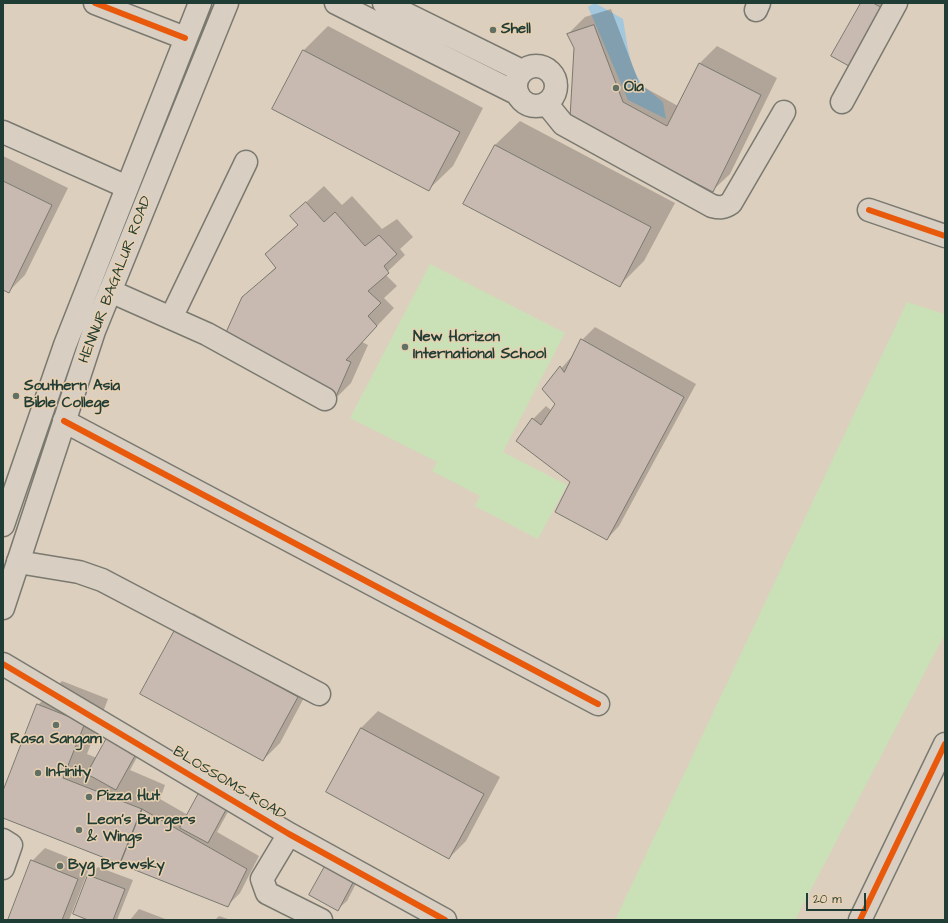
<!DOCTYPE html>
<html>
<head>
<meta charset="utf-8">
<style>
	body { margin:0 }
	#map { position:relative; width:948px; height:923px; overflow:hidden; background:#dccfbe; font-family:"Architects Daughter",sans-serif }
	canvas { display:block }
	.frame { position:absolute; inset:0; border:4px solid #1f3d34; pointer-events:none }
	.scale { position:absolute; left:806px; top:893px; width:60px; height:18px; box-sizing:border-box; border:2px solid #1f3d34; border-top:0; padding-left:5px; font-size:12px; line-height:14px; white-space:nowrap; color:#1f3d34; -webkit-text-stroke:3px #e9d0b1; paint-order:stroke }
</style>
</head>
<body>
<div id="map">
<canvas width="948" height="923"></canvas>
<div class="frame"></div>
<div class="scale">20 m</div>
</div>
<script>
const c = document.querySelector('canvas').getContext('2d');
c.lineJoin = 'round';
function fill(path, color) {
  c.fillStyle = color;
  c.fill(path, 'evenodd');
}
function strokePath(path, color, width, dash) {
  c.strokeStyle = color;
  c.lineWidth = width;
  c.lineCap = dash ? 'butt' : 'round';
  c.setLineDash(dash || []);
  c.stroke(path);
}
function write(font, color, halo, rows, align = 'center') {
  c.font = font + ' "Architects Daughter",sans-serif';
  c.lineWidth = 3;
  c.setLineDash([]);
  c.textBaseline = 'middle';
  c.strokeStyle = halo;
  c.fillStyle = color;
  for (const [text, x, y, turn = 0] of rows) {
    c.save();
    c.translate(x, y);
    c.rotate((+turn || 0) * Math.PI / 180);
    c.textAlign = isNaN(turn) ? turn : align;
    if (halo) c.strokeText(text, 0, 0);
    c.fillText(text, 0, 0);
    c.restore();
  }
}
const green = new Path2D(`
	M430 264 565 333 503 452 567 485 538 539 475 506 480 496 432 471 437 462 350 418Z
	M907 302 945 314V634L795 920H615Z`);
const water = new Path2D(`
	M595 3 623 19C627 41 629 72 646 88 651 93 657 97 663 102L666 119 628 100 588 7Z`);
const shadow = new Path2D(`
	M862 3H898L869 56Z
	M611 9 640 85 678 106 700 63 717 46 777 78 730 174 713 190 571 117 575 48 568 34 585 17Z
	M328 26 483 108 453 166 428 190 273 109 304 50Z
	M520 121 675 203 644 261 620 285 495 145Z
	M3 156 68 188 25 275 8 292 3 289Z
	M324 186 342 205 352 196 382 229 397 219 413 237 400 249 405 255 385 274 397 286 384 298 394 308 362 342 368 345 351 383 334 400 243 298 277 266 266 254 299 224 291 216Z
	M595 327 696 384 619 526 607 539 533 419 546 406 552 411 557 404 543 389 574 354 582 340Z
	M193 613 314 679 280 743 263 760 176 630Z
	M62 681 108 699 87 754 97 758 145 743 130 770 165 785 160 799 188 815 236 797 217 832 259 856 240 893 227 906 3 817V794L38 705Z
	M378 711 500 777 466 841 449 858 361 728Z
	M45 848 90 866 69 920H9L32 861Z
	M365 866 347 901 338 909 311 895Z
	M98 867 133 880 117 920H91L74 913 89 875Z
	M139 909 168 920H130Z
	M219 916 231 920H215Z`);
const building = new Path2D(`
	M861 3H873L888 11 856 70 831 56Z
	M594 25 623 102 667 126 699 63 761 95 713 192 570 118 574 48 567 34Z
	M303 50 460 132 429 191 272 109Z
	M495 145 651 227 620 287 463 204Z
	M3 181 52 205 9 293 3 290Z
	M306 202 324 222 335 212 365 246 379 235 397 254 384 266 389 273 368 291 381 303 368 316 377 326 346 360 351 362 334 401 223 339 242 297 276 268 265 254 298 225 290 216Z
	M581 339 684 397 607 540 555 512 570 482 516 441 532 418 541 425 555 404 542 389 560 366 564 372Z
	M175 630 298 697 263 761 140 694Z
	M37 704 85 723 63 778 142 809 120 864 3 818V791Z
	M361 728 484 794 449 859 326 792Z
	M108 736 137 752 116 790 87 774Z
	M200 791 228 806 208 843 180 828Z
	M142 809 247 869 228 907 120 864Z
	M329 859 357 875 338 911 309 895Z
	M31 860 78 879 62 920H8Z
	M88 875 125 889 113 920H88L73 914Z`);
const minor = new Path2D(`
	M95 3 185 38
	M336 3 518 94
	M384 3 522 71
	M756 10 759 3
	M516 86a20 20 0 1 1 40 0a20 20 0 1 1-40 0Z
	M842 102 896 3
	M546 103 563 124 712 206C720 208 724 208 731 203L784 112
	M3 132 127 187
	M869 210 945 236
	M110 291 207 334 325 399
	M171 318 246 162
	M64 421 598 704
	M18 562 79 572 102 580 319 694
	M3 664 289 834 445 920
	M289 834 262 879 267 893 321 920
	M3 840 11 845 3 868
	M860 920 945 744`);
const major = new Path2D(`
	M3 525 65 345 200 3
	M3 608 94 331 227 3`);
const cycleway = new Path2D(`
	M95 3 185 38
	M869 210 945 236
	M64 421 598 704
	M3 664 289 834 445 920
	M860 920 945 744`);
const markers = [
	[493,30,4,"#617064"],
	[616,88,4,"#617064"],
	[405,347,4,"#617064"],
	[16,396,4,"#617064"],
	[56,725,4,"#617064"],
	[38,773,4,"#617064"],
	[89,797,4,"#617064"],
	[79,830,4,"#617064"],
	[60,866,4,"#617064"]
];
const poiNames = [
	["Shell",501,30],
	["Oia",624,88],
	["New Horizon",413,338],
	["International School",413,355],
	["Southern Asia",24,387],
	["Bible College",24,404],
	["Rasa Sangam",56,740,"center"],
	["Infinity",46,773],
	["Pizza Hut",97,797],
	["Leon's Burgers",87,821],
	["& Wings",87,838],
	["Byg Brewsky",68,866]
];
const streetNames = [
	["HENNUR BAGALUR ROAD",116,280,-69],
	["BLOSSOMS ROAD",229,784,31]
];
fill(green, '#cae0b6');
fill(water, '#a3c7dc');
fill(shadow, '#0003');
fill(building, '#c8bab1');
strokePath(building, '#7a7970', 1);
strokePath(minor, '#7a7970', 25);
strokePath(major, '#7a7970', 25);
strokePath(minor, '#d8cec2', 22);
strokePath(major, '#d8cec2', 22);
strokePath(cycleway, '#e8590c', 6);
for (const [x, y, r, color] of markers) {
  const dot = new Path2D();
  dot.arc(x, y, r, 0, 2 * Math.PI);
  c.fillStyle = color;
  c.fill(dot);
  strokePath(dot, '#e9d0b1', 1.5);
}
write('bold 15px', '#1f3d34', '#e9d0b1', poiNames, 'left');
write('15px', '#1f3d34', '#e9d0b1', streetNames);
</script>
</body>
</html>
